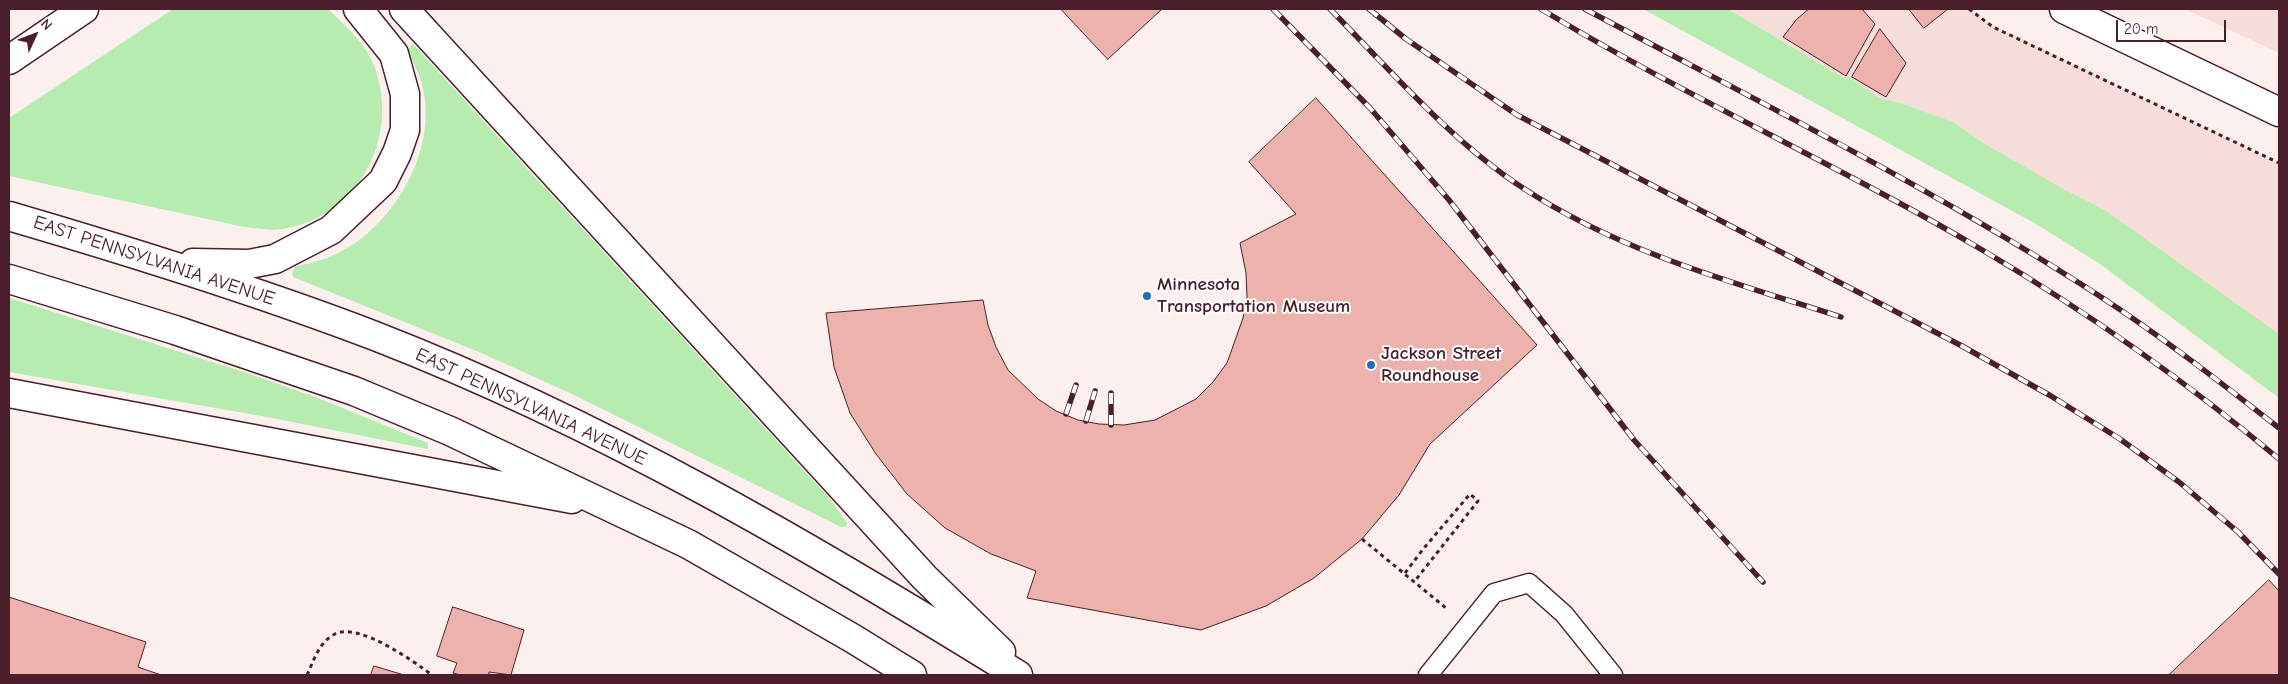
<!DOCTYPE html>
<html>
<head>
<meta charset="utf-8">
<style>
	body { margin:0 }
	#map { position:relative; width:2288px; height:684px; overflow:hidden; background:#fbf0ee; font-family:"Comic Neue",sans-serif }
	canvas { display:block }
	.frame { position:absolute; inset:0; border:10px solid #4a1f2b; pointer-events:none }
	.north { position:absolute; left:10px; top:10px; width:50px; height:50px; -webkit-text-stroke:4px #fff; paint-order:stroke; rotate:47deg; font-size:14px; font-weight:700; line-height:20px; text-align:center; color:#4a1f2b }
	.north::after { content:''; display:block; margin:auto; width:18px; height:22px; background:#4a1f2b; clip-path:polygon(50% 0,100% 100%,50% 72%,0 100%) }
	.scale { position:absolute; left:2116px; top:20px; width:110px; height:22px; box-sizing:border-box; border:2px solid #4a1f2b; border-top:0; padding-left:6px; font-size:15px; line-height:18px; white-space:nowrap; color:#4a1f2b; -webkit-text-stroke:4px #fff; paint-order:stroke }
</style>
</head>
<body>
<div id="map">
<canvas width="2288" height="684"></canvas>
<div class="frame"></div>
<div class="north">N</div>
<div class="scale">20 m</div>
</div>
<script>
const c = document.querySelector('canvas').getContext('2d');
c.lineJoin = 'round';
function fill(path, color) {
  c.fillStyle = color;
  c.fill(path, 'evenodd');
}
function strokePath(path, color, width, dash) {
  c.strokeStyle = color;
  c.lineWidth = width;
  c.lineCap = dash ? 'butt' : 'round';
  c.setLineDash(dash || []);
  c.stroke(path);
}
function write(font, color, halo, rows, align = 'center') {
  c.font = font + ' "Comic Neue",sans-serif';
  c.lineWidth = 4;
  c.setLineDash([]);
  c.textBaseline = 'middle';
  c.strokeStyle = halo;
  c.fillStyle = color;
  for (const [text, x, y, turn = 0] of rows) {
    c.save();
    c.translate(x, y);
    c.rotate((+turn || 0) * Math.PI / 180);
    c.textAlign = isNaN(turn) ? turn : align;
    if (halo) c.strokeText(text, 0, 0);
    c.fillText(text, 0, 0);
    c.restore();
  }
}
const built = new Path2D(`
	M1728 9H1971L1983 20 2279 164V334L2105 210 2063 190 1985 144 1953 122 1901 103 1879 98 1848 76 1846 79Z
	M2185 9H2279V53Z`);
const green = new Path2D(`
	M173 9H328C345 25 367 45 375 68 400 138 358 218 282 229 270 231 257 228 244 227L9 176V118Z
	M1643 9H1728L1846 79 1848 76 1879 98 1901 103 1953 122 1985 144 2063 189 2105 210 2279 334V398L2100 264 2036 224Z
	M413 44 831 500 847 523 846 527H841L572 394 479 352 293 277 292 273 295 267C302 264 310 264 317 261 331 258 346 249 358 241 405 207 440 136 420 78 417 69 411 59 407 50Z
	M9 298 247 373 318 398 428 443V449L267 417 9 372Z`);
const building = new Path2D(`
	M1061 9H1162L1108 59Z
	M1809 9H1862L1875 24 1846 76 1783 37 1796 20Z
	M1909 9H1948L1924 28Z
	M1880 29 1906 63 1886 97 1852 77Z
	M1316 98 1537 345 1430 444 1399 495 1362 539 1314 578 1266 606 1201 630 1027 598 1036 571 991 554 945 528 907 494 876 454 850 413 834 367 826 313 983 300 988 325 996 347 1008 370 1038 399 1056 411 1078 420 1099 424 1124 425 1155 420 1196 399 1213 382 1227 363 1243 318 1247 297 1246 273 1240 243 1296 214 1249 162Z
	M2269 580 2279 591V675H2169Z
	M9 597 146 642 138 667 161 675H9Z
	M453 607 524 630 511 675 489 672V675H460L453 673 457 663 437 656Z
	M374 666 404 675H371Z`);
const path = new Path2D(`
	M1969 9 1993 27 2279 163
	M1362 539 1446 608
	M1405 573 1424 548 1470 494 1478 501 1414 582
	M307 675C314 660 319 642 335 634 359 622 413 661 432 675`);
const service = new Path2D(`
	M1428 675 1494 593 1529 583 1564 614 1613 675`);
const minor = new Path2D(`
	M2064 9 2279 112`);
const tertiary = new Path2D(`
	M9 60 84 9`);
const secondary = new Path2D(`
	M404 9 925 578 1001 652
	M9 216C132 252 255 290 375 336 602 424 812 547 1018 675
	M193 263 249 264 275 259 331 230 383 181 397 153 405 130V94L394 54 358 9
	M9 279 175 330 354 391 450 431 688 544 852 638 912 675
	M9 393 572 499`);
const rail = new Path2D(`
	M1273 9 1370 108 1449 200 1634 440 1763 582
	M1330 9C1391 71 1450 140 1523 188 1620 252 1732 282 1841 317
	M1369 9 1406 39 1517 115 1962 346 2051 396 2120 439 2179 482 2238 532 2279 574
	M1541 9C1684 96 1839 165 1984 251 2087 312 2187 382 2279 459
	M1585 9C1757 101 1934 189 2098 295 2161 336 2220 382 2279 428
	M1111 393V425
	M1066 414 1076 385
	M1086 421 1095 391`);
const markers = [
	[1147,296,5,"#1f6fb2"],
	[1371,365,5,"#1f6fb2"]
];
const streetNames = [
	["EAST PENNSYLVANIA AVENUE",154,261,18],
	["EAST PENNSYLVANIA AVENUE",531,407,25]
];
const poiNames = [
	["Minnesota",1157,285],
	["Transportation Museum",1157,307],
	["Jackson Street",1381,354],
	["Roundhouse",1381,376]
];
fill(built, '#f7ddda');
fill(green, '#b6ecaf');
fill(building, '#edb2ac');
strokePath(building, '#4a1f2b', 1);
strokePath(service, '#4a1f2b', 21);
strokePath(minor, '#4a1f2b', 31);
strokePath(tertiary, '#4a1f2b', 31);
strokePath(secondary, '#4a1f2b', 31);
strokePath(path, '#4a1f2b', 3, [4, 4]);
strokePath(service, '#fff', 18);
strokePath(minor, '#fff', 28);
strokePath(tertiary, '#fff', 28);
strokePath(secondary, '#fff', 28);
strokePath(rail, '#4a1f2b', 5.5);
strokePath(rail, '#fff', 4, [11]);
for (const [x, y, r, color] of markers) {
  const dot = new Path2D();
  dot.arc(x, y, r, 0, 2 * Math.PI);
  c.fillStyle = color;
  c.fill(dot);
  strokePath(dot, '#fff', 2);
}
write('19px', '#4a1f2b', '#fff', streetNames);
write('bold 19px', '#4a1f2b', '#fff', poiNames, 'left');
</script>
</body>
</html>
